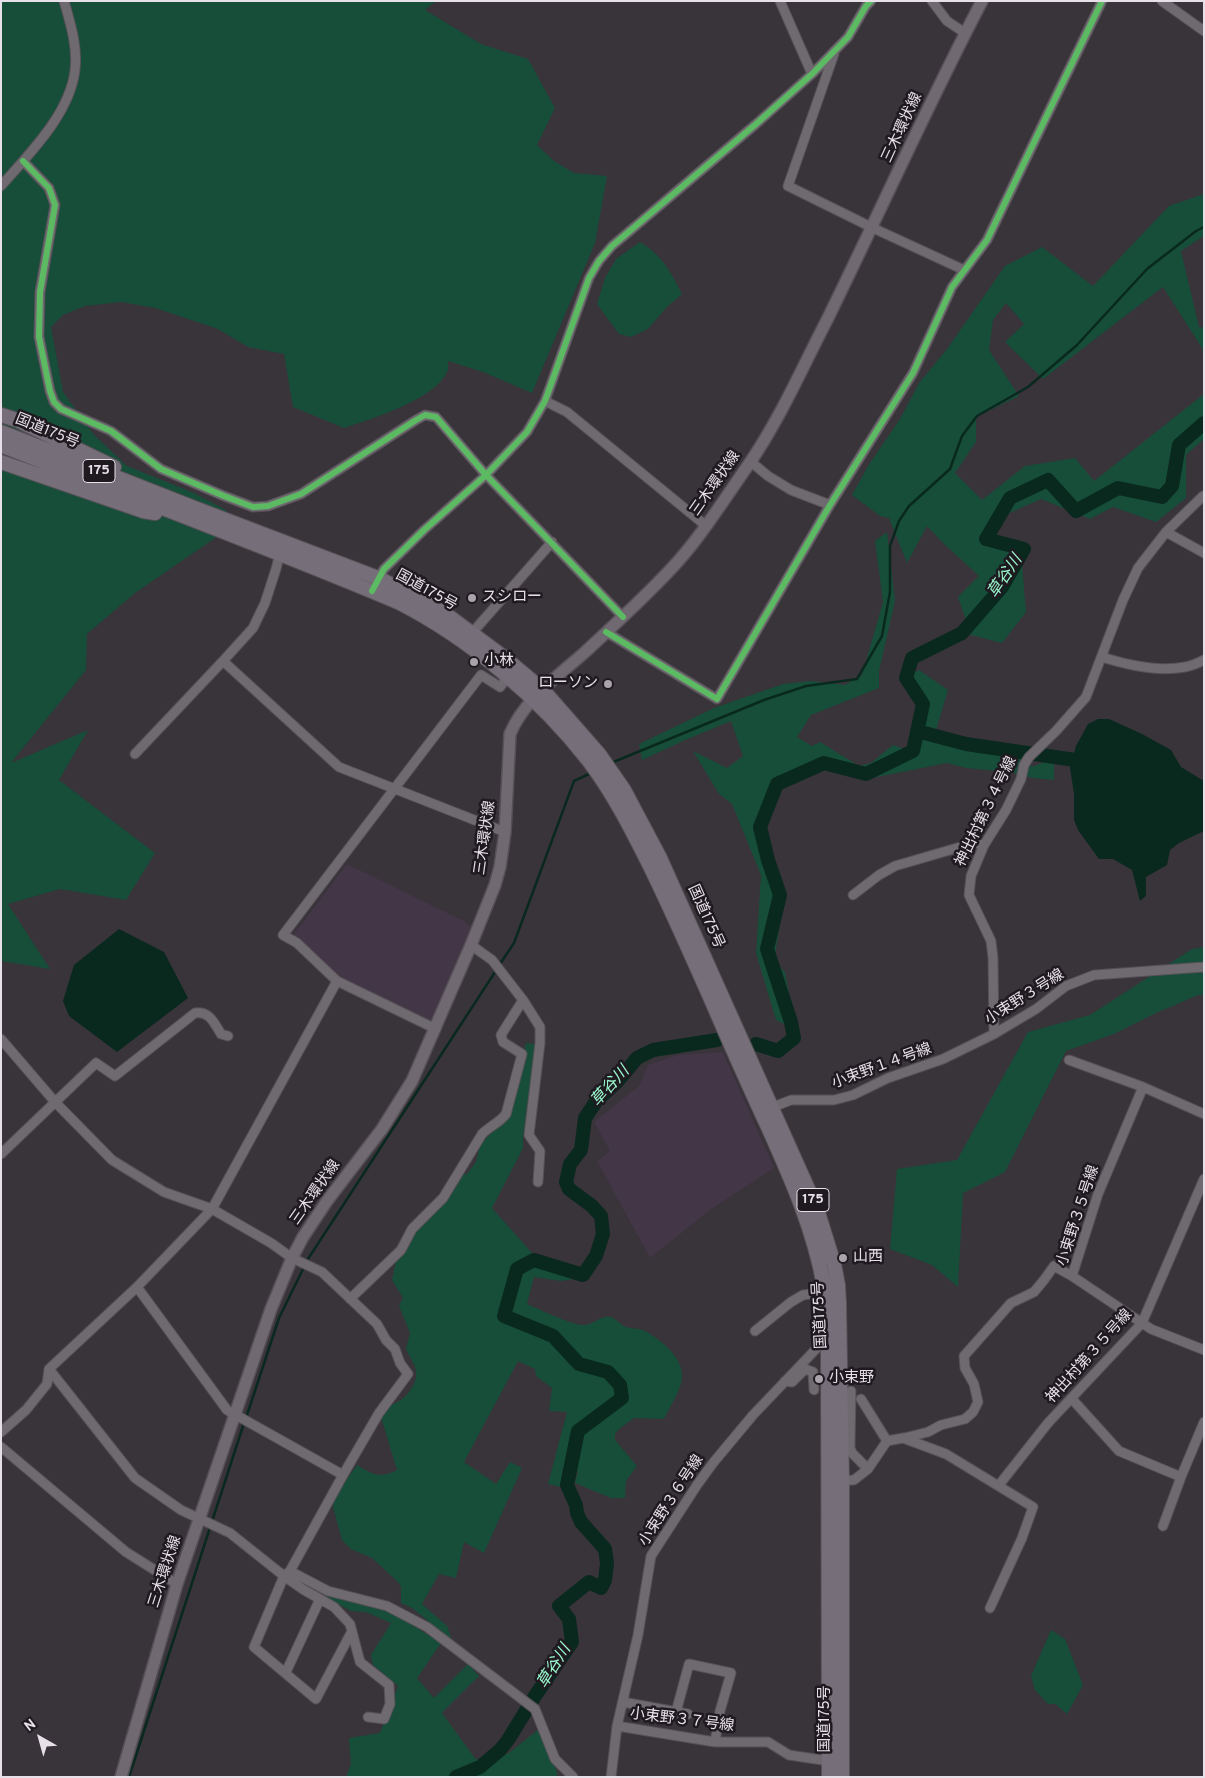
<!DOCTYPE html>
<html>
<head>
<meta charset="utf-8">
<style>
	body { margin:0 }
	#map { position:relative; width:1205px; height:1778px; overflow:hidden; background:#39333a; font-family:Overpass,sans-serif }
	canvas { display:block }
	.frame { position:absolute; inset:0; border:2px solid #e7e0e9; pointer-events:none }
	.north { position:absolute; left:15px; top:1713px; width:50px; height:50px; -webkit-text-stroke:4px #1f1a20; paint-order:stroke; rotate:322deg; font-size:14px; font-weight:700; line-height:20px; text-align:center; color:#e7e0e9 }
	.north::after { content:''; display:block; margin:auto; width:18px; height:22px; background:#e7e0e9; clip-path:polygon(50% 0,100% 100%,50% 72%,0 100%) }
</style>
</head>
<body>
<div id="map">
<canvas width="1205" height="1778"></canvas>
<div class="frame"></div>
<div class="north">N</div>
</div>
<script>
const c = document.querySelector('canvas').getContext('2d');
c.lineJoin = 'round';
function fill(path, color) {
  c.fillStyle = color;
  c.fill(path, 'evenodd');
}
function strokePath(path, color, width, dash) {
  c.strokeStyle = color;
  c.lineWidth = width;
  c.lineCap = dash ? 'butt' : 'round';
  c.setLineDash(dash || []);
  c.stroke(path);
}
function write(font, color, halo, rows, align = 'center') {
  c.font = font + ' Overpass,"Noto Sans JP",sans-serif';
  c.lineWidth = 5;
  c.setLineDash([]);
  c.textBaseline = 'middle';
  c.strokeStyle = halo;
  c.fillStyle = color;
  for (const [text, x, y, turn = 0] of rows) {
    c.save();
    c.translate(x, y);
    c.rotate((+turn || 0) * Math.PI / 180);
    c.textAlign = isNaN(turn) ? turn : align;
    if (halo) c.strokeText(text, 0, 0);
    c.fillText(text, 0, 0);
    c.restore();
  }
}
const built = new Path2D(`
	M347 864 464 921 471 927 432 1023 346 985 291 938Z
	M723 1052 774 1168 710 1210 650 1258 597 1161 610 1151 594 1122 639 1086 648 1065 678 1055Z`);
const green = new Path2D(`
	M1 1H436L425 10 481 44 528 59 555 108 537 145 554 161 574 173 607 176 595 243 532 393 483 372 448 361C448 365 449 369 447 372 435 399 372 419 344 428L293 407 284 354 248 347 218 329 155 308 121 302 85 306 63 315 51 327 63 392 94 435 127 466 194 493 226 510 237 523 135 593 87 634 86 670 11 763 88 730 59 780 155 853 126 900 60 889 8 904 50 969 1 961Z
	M1204 194V236L1181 251 1199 327 1204 328V351L1163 287 1043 379 1005 342 1024 324 1006 303 993 320 989 350 1019 396 976 417V442L955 473 982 500 1025 466 1075 458 1094 481 1204 394V439L1186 455V498L1156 522 1113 507 1090 519 1041 499 1005 515 986 544 1021 551 1026 612 1002 643 971 635 958 597 979 576 944 544 927 526 907 563 889 518 880 516 852 495 868 466 900 419 919 383 947 349 1005 266 1042 247 1093 286 1169 206Z
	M640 242C663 256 670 271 682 294L666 308 648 329 631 337 619 334 597 304 605 278 616 259Z
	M887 532 895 601 879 671V688L811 715 797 737 812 746 820 742 859 766 871 763 893 745 912 751 920 718 926 710 923 693 914 679V673L919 670 948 690 936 730 1019 754 1032 767 1054 758V780L1033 778 1009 772 966 768 947 763 862 780 832 761 810 765 782 777 759 833 762 854 781 875 784 899 774 961 785 972 794 1020 788 1026 776 1020 756 953 761 875 732 804 719 794 693 751 727 768 743 756 731 721 683 741 642 760 639 744 714 708 783 684 811 681 845 685 862 675 883 602 875 541Z
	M1204 947V995H1198L1154 1014 1114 1034 1066 1051 1005 1172 963 1193 958 1287 932 1265 890 1249 897 1169 957 1160 1028 1032 1090 1015 1192 949Z
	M526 1043 535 1044 523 1138V1148L492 1208 532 1253 590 1271 586 1277 561 1281 534 1277 527 1304C541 1310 568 1323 581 1325 592 1326 597 1318 606 1317 614 1315 620 1325 626 1327 632 1329 639 1328 645 1331 660 1339 683 1357 682 1377 682 1388 669 1409 664 1419L634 1418 619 1429 615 1434V1440L637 1466 626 1481 625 1498H611L575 1483 578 1471 563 1468 561 1487 548 1484 567 1412 549 1411 552 1388 536 1376 535 1369 518 1361 464 1462 496 1484 510 1462 522 1468 484 1553 464 1542 456 1578 439 1574 422 1604 447 1626 452 1640 412 1608 401 1603V1587L398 1582 372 1558 351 1549 342 1540 333 1507 335 1496 357 1465C372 1474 380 1479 397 1470L381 1417C388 1403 391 1407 402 1399 409 1394 418 1381 416 1371 415 1364 409 1356 406 1349L410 1333 399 1306 403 1298 392 1280 396 1261 415 1230 464 1173 466 1175 476 1162 480 1145 484 1140 506 1120Z
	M312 1585 357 1603 391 1612 441 1643 417 1678 434 1698 468 1664 479 1676 442 1713 474 1757 485 1766 510 1752 539 1729 558 1774 555 1777H346L351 1764 349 1738 380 1733 398 1686 373 1665 371 1655 391 1623 366 1612 351 1611 310 1589Z
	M1051 1630 1065 1639 1083 1685 1067 1714 1055 1704H1048L1035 1690 1031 1676Z`);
const water = new Path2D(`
	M1098 719H1109L1142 734 1171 750 1181 767 1204 781V831L1179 843 1170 850 1167 865 1146 877V896L1140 901 1132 870 1113 859H1099L1078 830 1074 820V794L1070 768 1076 746 1088 724Z
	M119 929 164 952 188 998 117 1052 69 1016 63 1001 74 965Z`);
const stream = new Path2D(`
	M611 763 764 700 806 686 857 679 882 636 890 592V546L899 521 909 506 950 469 962 436 977 416 1028 387 1077 345 1147 269 1196 231 1204 227
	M500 964 514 943 574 781 591 773
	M306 1262 497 969
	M246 1418 279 1318 304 1267
	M129 1777 244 1423`);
const river = new Path2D(`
	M917 731 966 744 1082 761 1088 766
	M756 1044 778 1051 794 1038 791 1022 767 949 780 895 768 860 760 827 777 784 824 763 866 774 913 751 923 704 906 678 912 658 962 633 1002 587 1024 549 986 539 1010 498 1048 480 1076 511 1118 488 1162 497 1172 486 1179 445 1204 423
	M456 1777 480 1767 500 1750 508 1740 535 1696 572 1642 569 1619 559 1606 589 1582 601 1588 605 1580 607 1563 605 1549 581 1522 577 1513 576 1505 567 1485 578 1431 622 1398 620 1385 608 1372 579 1364 553 1336 504 1316 517 1269 534 1260 583 1275 596 1256 603 1234 601 1216 592 1206 569 1189 566 1182 570 1164 581 1150 585 1118 597 1100 617 1082 637 1058 653 1050 717 1040`);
const minor = new Path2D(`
	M780 1 812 74
	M932 1 947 21 965 33
	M1162 1 1204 31
	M834 54 788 186 873 228 964 270
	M23 161 49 188 55 205 40 292 39 337 50 391 54 402 61 409 111 431 161 469 224 496 253 507 268 506 301 494 416 420 425 415 436 417 486 475 623 617
	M1 186C29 154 70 114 75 70 78 47 70 22 64 1
	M545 401 567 412 705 525
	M750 461 768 476 791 490 830 505
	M1166 532 1204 553
	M376 582 384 569 424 530 486 475 527 432 545 401 589 278 599 261 612 246 756 124 812 74 848 37 866 6 871 1
	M606 632 717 699 830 505 913 373 952 287 987 240 1102 1
	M472 633 552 542
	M1102 657C1127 665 1158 672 1185 667 1191 666 1198 663 1204 660
	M223 661 339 767 505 832
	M135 754 223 661 253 628 265 603 276 569 280 553
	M853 895 879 875 895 866 974 843 984 845
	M471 945 492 960 523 1000 540 1027V1043L529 1135 540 1151 538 1182
	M436 1029 337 981 297 943 283 935 481 675 500 687 507 678
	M994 1034 993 958 991 941 969 895 971 876 984 845 1006 810 1021 779 1024 765 1029 757 1056 731 1086 697 1123 600 1138 568 1166 532 1203 496
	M1 1039 55 1102 112 1160 164 1192 212 1209 271 1243 292 1258 322 1272 377 1324 386 1340 395 1349 400 1363 408 1374 379 1413 343 1475 290 1571
	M1069 1060 1143 1087 1204 1114
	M1143 1087 1098 1194 1072 1276 1151 1329 1204 1350
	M768 1109 791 1100H834L853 1095 888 1078 943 1059 994 1034 1036 1009 1066 986 1094 975 1204 967
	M1 1154 96 1063 115 1076 195 1013C210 1011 214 1023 221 1034L228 1036
	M137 1287 227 1410 343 1475
	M350 1299 401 1250 412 1229 443 1198 482 1134C490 1126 499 1123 506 1114L522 1054 503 1042 501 1035 523 1000
	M755 1331 791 1302 803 1295 824 1292
	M49 1369 135 1478 181 1510 230 1533 284 1576 304 1590 334 1607 350 1624 360 1662 389 1685 390 1704 384 1719 368 1717
	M785 1381 792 1382 805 1369 813 1372 814 1390
	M861 1399 887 1441 903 1438 946 1454 1033 1507 1022 1538 990 1608
	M1072 1399 1119 1451 1181 1477 1204 1422
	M1 1432 26 1410 47 1384 49 1369 137 1287 212 1209 337 981
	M904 1438 928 1432 941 1425 965 1419 973 1412 978 1402 974 1384 965 1368 964 1356 1011 1303 1034 1292 1044 1280 1054 1266 1072 1276
	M1 1447 126 1552 177 1584
	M868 1469 887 1441
	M838 1481 854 1480 868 1469 852 1453 850 1448 851 1391
	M999 1485 1048 1423 1142 1323 1204 1179
	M1163 1526 1181 1477
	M352 1631 316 1699 254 1647 284 1576 290 1571 328 1591 387 1606 427 1627 535 1709 555 1759 573 1777
	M286 1672 320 1599
	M623 1702 688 1714
	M676 1712 689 1664 731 1673 720 1711 715 1742
	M617 1726 715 1742H768L789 1755 829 1761
	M611 1777 617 1726 638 1635 651 1556 697 1485 713 1463 753 1415 817 1348 828 1343`);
const major = new Path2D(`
	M121 1777 177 1584 271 1309 292 1258 303 1237 327 1201 382 1129 412 1081 471 945 495 885 500 867 505 832 510 734C524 700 557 677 584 653 613 626 643 599 670 570 699 540 725 498 749 464 780 419 802 368 827 320 879 214 927 106 982 1`);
const highway = new Path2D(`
	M1 415 17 420 114 467
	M1 432 197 509 378 578 433 606 451 618 505 658 543 690 599 754 624 790 660 858 817 1209 834 1264 838 1285 839 1303 842 1481V1777
	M1 445C134 498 268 547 400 603 470 639 540 698 589 761 614 794 633 832 651 868 672 911 691 954 710 997 729 1041 748 1084 768 1127 791 1178 814 1230 824 1286 827 1304 827 1324 828 1343L829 1777
	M1 462 143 511 155 513`);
const cycleway = new Path2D(`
	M23 161 49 188 55 205 40 292 39 337 50 391 54 402 61 409 111 431 161 469 224 496 253 507 268 506 301 494 416 420 425 415 436 417 486 475 623 617
	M372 591 384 569 424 530 486 475 527 432 545 401 589 278 599 261 612 246 756 124 812 74 848 37 866 6 871 1
	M606 632 717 699 830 505 913 373 952 287 987 240 1102 1`);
const markers = [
	[472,598,5,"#aaa3ac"],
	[474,662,5,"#aaa3ac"],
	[608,684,5,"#aaa3ac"],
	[843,1258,5,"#aaa3ac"],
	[819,1379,5,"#aaa3ac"]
];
const shields = [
	[99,471,32],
	[813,1200,32]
];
const shieldNames = [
	["175",99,471],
	["175",813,1200]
];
const streetNames = [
	["三木環状線",903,128,-65],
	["国道175号",47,432,22],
	["三木環状線",716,484,-55],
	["国道175号",426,591,29],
	["神出村第３４号線",987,812,-64],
	["三木環状線",486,838,-82],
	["国道175号",705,917,66],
	["小束野３号線",1025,998,-32],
	["小束野１４号線",882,1067,-20],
	["三木環状線",316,1193,-55],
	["小束野３５号線",1079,1216,-72],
	["国道175号",821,1315,-93],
	["神出村第３５号線",1090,1357,-48],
	["小束野３６号線",672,1501,-57],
	["三木環状線",166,1572,-72],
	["国道175号",826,1719,-90],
	["小束野３７号線",682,1721,7]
];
const poiNames = [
	["スシロー",482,598],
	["小林",484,662],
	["ローソン",598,684,"right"],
	["山西",853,1258],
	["小束野",829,1379]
];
const waterNames = [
	["草谷川",1006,577,-56],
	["草谷川",611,1087,-48],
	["草谷川",555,1667,-58]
];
fill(built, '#433646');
fill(green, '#164e3a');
fill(water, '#0a291e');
strokePath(stream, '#0a291e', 2.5);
strokePath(river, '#0a291e', 14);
strokePath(minor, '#545055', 11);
strokePath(major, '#545055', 14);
strokePath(highway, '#545055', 16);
strokePath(minor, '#6f6970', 9);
strokePath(major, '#706971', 11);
strokePath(highway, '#766e79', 14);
strokePath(cycleway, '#5cba63', 6);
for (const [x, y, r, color] of markers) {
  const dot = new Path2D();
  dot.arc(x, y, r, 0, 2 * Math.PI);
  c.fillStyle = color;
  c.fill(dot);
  strokePath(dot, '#1f1a20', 2);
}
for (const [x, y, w] of shields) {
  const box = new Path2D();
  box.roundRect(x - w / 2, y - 11.5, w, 23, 4);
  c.fillStyle = '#1f1a20';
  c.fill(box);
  strokePath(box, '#e7e0e9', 1);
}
write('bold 14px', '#e7e0e9', null, shieldNames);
write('15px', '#e7e0e9', '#1f1a20', streetNames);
write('15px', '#e7e0e9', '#1f1a20', poiNames, 'left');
write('italic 16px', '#9afacf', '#1f1a20', waterNames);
</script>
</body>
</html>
